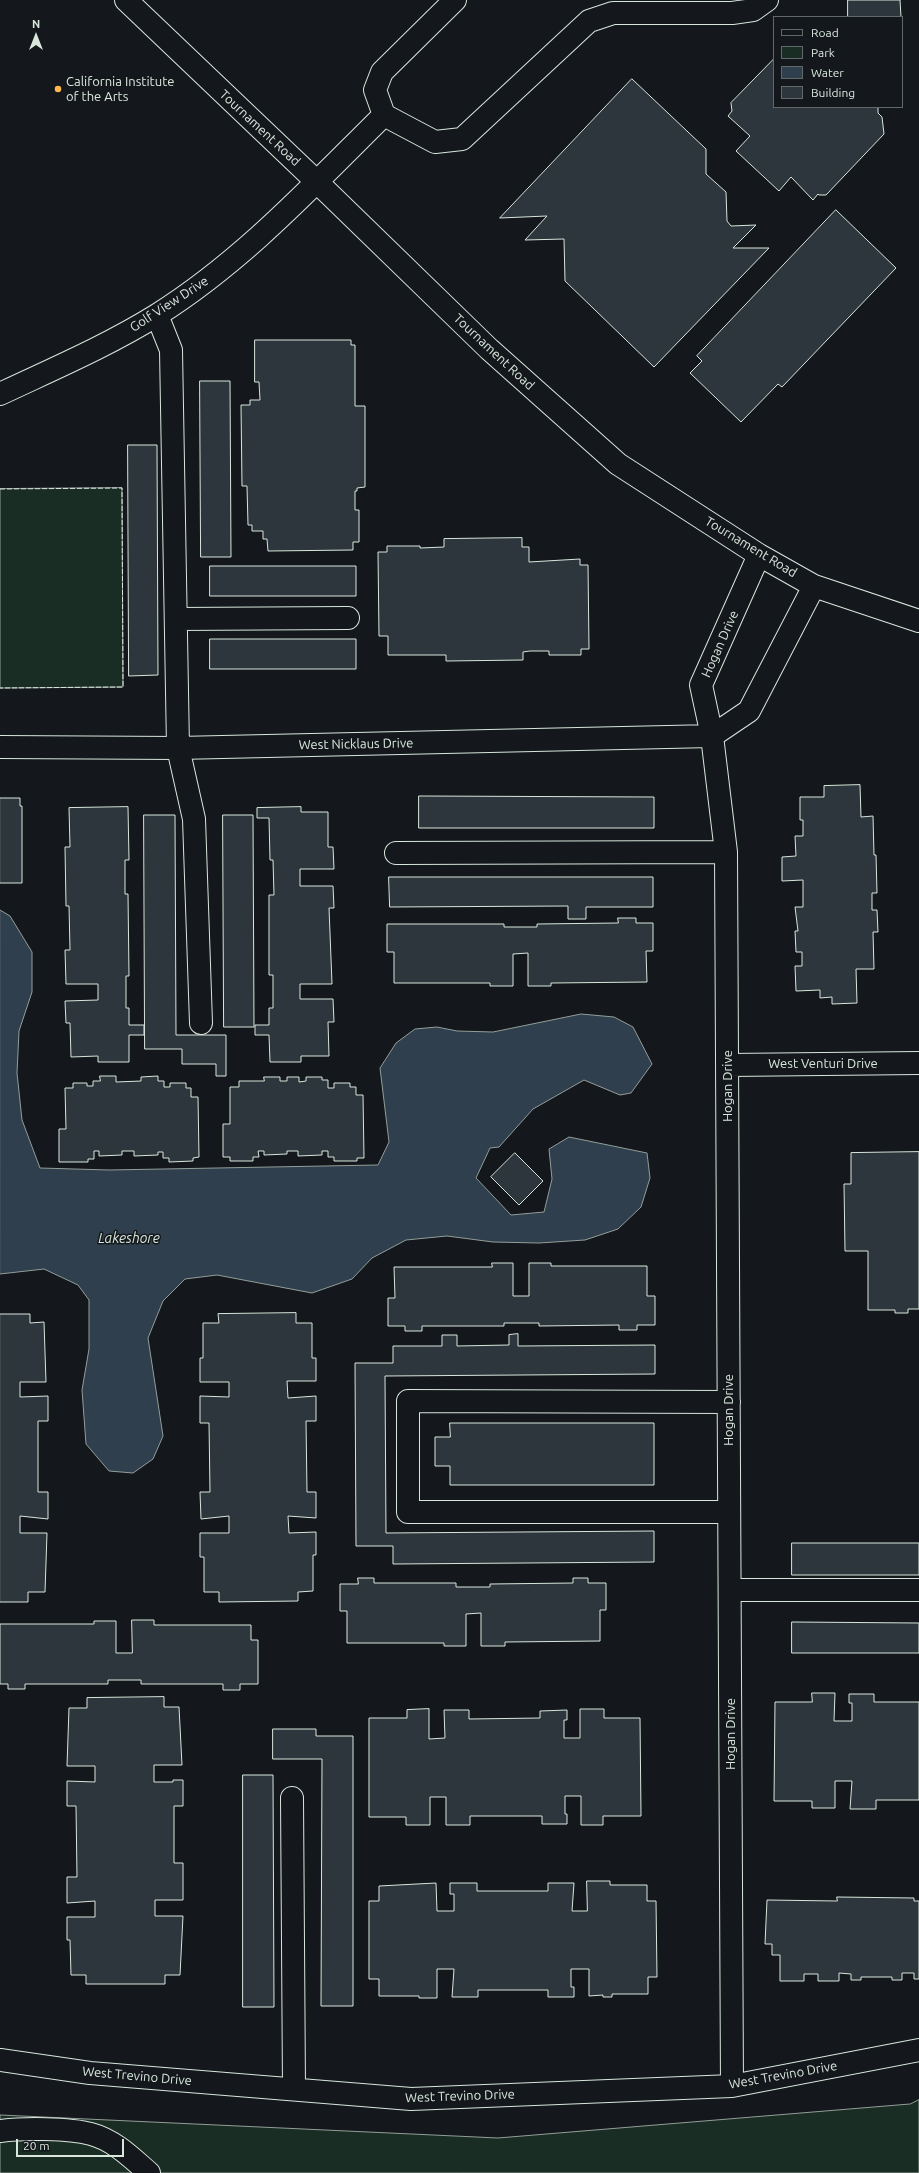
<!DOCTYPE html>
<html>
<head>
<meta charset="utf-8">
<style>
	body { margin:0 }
	#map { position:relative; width:919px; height:2173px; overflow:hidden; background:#14181c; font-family:Ubuntu,sans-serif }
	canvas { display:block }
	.legend { position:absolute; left:773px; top:16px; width:130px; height:92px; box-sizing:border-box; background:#14181c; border:1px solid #626a69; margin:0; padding:5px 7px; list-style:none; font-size:12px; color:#d8e6dc }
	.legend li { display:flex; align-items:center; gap:8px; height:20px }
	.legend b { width:20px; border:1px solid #626a69 }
	.north { position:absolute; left:16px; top:16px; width:40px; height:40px; -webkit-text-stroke:3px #14181c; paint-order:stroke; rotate:0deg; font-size:11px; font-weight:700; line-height:16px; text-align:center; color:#d8e6dc }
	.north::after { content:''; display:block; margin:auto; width:14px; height:18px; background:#d8e6dc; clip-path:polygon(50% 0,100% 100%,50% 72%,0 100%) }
	.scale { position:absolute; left:16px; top:2139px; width:108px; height:18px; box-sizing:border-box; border:2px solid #d8e6dc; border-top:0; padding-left:5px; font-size:12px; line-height:14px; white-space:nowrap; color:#d8e6dc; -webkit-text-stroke:3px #14181c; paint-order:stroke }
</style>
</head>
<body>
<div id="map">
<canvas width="919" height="2173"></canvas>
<ul class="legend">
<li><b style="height:5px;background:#14181c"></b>Road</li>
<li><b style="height:11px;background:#1a2d24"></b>Park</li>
<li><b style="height:11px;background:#2f3f4d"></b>Water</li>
<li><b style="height:11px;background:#2c363c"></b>Building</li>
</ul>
<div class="north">N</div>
<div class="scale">20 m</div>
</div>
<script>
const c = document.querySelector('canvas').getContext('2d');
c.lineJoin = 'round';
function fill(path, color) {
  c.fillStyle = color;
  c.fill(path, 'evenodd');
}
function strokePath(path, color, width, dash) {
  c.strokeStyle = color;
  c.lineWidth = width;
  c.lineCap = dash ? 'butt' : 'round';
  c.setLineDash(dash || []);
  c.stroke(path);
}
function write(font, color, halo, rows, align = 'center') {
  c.font = font + ' Ubuntu,sans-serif';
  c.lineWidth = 3;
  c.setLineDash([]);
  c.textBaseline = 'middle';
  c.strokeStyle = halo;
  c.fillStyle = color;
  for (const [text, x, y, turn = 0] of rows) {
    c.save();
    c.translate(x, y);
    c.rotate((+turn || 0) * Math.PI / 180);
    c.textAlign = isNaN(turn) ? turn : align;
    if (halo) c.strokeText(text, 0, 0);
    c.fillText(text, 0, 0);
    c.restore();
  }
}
const green = new Path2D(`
	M122 488 123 687 0 688V489Z
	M919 2100V2173H0V2115L498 2138 910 2104Z`);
const water = new Path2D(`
	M0 910 10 916 32 952V992L19 1031 17 1073 22 1120 40 1168 109 1170 378 1165 389 1142 380 1068 396 1043 415 1029 437 1027 457 1031 493 1032 581 1014 614 1017 633 1027 652 1064 631 1093 620 1095 584 1080 533 1109 499 1147 490 1148 476 1178 511 1215 544 1212 552 1179 549 1149 569 1137 647 1153 650 1178 641 1207 618 1229 585 1240 539 1243 493 1242 447 1236 406 1240 372 1258 352 1279 312 1293 217 1275 185 1279 163 1301 148 1338 163 1436 153 1459 133 1473 109 1471 86 1444 82 1390 89 1349V1300L78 1285 44 1269 0 1274Z`);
const building = new Path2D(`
	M848 0H900L901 17H848Z
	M774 59V107H878V113L882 117 884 134 826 195H819L818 194 813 200 791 177 779 191 736 151 750 136 728 116 732 111 731 103Z
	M632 79 706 149V174L726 192 727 221 731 226 756 225 733 248H769L654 367 565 281 564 239 525 240 547 216 500 218Z
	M836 210 896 268 782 387 778 384 741 422 690 373 702 361 697 356Z
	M255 340H351V345H355V406H365V487L357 488V491H355V510H359V542H353V550L268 551 267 539H263V531H252V525H248L247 486H242L241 405H250V400H260L259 382H255Z
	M200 381H230L231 557H201Z
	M128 445H157L158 675 129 676Z
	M522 538V547H529V562L580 559V565H588L589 649H581V655H549V651H530L523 652V660L446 661V655H388V636H379L378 552H387V546H420V548L444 547V539Z
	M210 566H356V596H210Z
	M210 639H356V669H210Z
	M860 785 861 817 873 816 874 855H876L877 893H872V910H877L878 932H873L874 969H856L857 1003 832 1004V997L820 998V990L796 991 795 966H802V952H796L795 931H798L795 907H803V880L782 881V857L796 856 795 836H803V820H800V797H824V786Z
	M419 796 654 797V828H419Z
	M0 798H20V806H22V883H0Z
	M128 807 129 860H125V894H128L129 976H126V1008H129V1025H144V1035H129V1062H98V1056L71 1057 70 1023H66L65 1001 98 1000V984H66L65 950H70L69 906H66L65 847H70L69 808Z
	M301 807V812H328V847H333L334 869H300V886H333L334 908H329L332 984H300V999H333L334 1022H328L329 1056H301V1062H270L269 1035H255V1025H269V1008H273V975H269V895H274L273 860H270L269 818H257V808Z
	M144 815H175L176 1035H226V1076H216V1064H182V1049H145Z
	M223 815H253L254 1027H224Z
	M389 877H653V907H586V919H568V906L390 907Z
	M618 918H636V923H653V951H646L647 982 551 983V986H528V953L513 954V986H490V983H394V952H387V924H504V927H537V924L618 923Z
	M100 1076H116V1082L141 1081V1077L158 1076V1081H164V1087H170V1083H186V1088H191V1097H198L199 1157 193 1158V1161L169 1162V1158H163V1152H158V1155L134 1156V1151H122V1155L99 1156V1151H94V1159H88V1162H59V1129H66L65 1088H73V1083H87V1086H93V1081H100Z
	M264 1077H280V1081H287V1077H299V1082L306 1081V1077H322V1080H328V1088H334V1083H350V1087H356V1095H363L364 1158H357V1161H334V1157H328V1151H322V1155L298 1156V1151H287V1154L264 1155V1151H258L259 1157H253V1161H230V1157H223V1124H230V1087H239V1081H264Z
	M919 1152V1309H908V1313H895V1310H868V1251H845L844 1184H851V1153Z
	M515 1153 543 1181 519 1205 491 1177Z
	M492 1263H513V1296H529V1263H551V1266H647V1296H655V1325H637V1330H619V1325L539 1326V1323H504V1326H422V1331H405V1326H388V1298H395L394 1267H492Z
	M296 1313V1323H312V1358H316V1381H287L288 1398 316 1396V1421H306L307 1492H316V1518L288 1516 289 1533 316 1532V1555H313V1591L298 1592V1601L219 1602V1592H204V1557H200V1533H229V1516L201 1519 200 1492H210L209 1423H200V1396L229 1397V1382H200V1358H203V1323H219L218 1314Z
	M0 1314H30V1323L44 1322 46 1382H20V1397L48 1396V1421H38V1492H48V1519L20 1516V1533H47L45 1592H28V1602H0Z
	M518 1334V1346L655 1345V1374L385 1376 386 1533 654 1531V1562L393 1564V1546H356L355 1363H393V1346H442V1335H457V1346L509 1345V1335Z
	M450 1423H654V1485H450V1466H435V1437H450Z
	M792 1543H919V1575H792Z
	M358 1578H374V1583H456V1587H490V1584L573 1583V1578H588V1583H606V1610H600V1641L505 1642V1646H481V1613L466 1614V1646H444V1643H347V1611H340V1584H358Z
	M132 1620H154V1625H251V1640H258V1684H240V1690H223V1684H141V1680H108V1684H25V1689H8V1684H0V1624H94V1621H116V1653H132Z
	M792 1622 919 1623V1653H792Z
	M812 1693H835L834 1721H852V1703H849V1694H874V1702H919V1800H876V1809H850L852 1781H835V1808H812V1801H774L775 1702H812Z
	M164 1697V1707H179L182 1765H154V1782H173V1780H183V1806H174V1863H183V1900H155V1916H183L180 1975H165V1984H86V1975H71L70 1940H67V1917H95V1901L67 1903V1877H77L76 1806H67V1781L95 1782V1766H67L69 1708H87V1698Z
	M429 1709V1739L445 1738 444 1710H469V1719L540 1718V1711L567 1710V1720H564V1738H580V1709H604V1718H640L641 1816H603V1825H581V1796H565V1814H567V1824H542V1816H470V1825H446V1797H430V1825H406V1817H369V1718H407V1710Z
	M273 1729H316V1736H353V2006H321L322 1759H273Z
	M243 1775H273L274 2007H243Z
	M587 1881H610V1885H647V1901H656L657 1977H648V1994H612V1997H603V1995L589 1996V1969H571V1987H574V1997H548V1990H478V1997H452L454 1969H437V1998H419V1996H379V1979H369V1901H379V1886L436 1883 437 1911H454V1894H450V1883H477V1891H548V1883H574L572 1911H587Z
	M837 1897 914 1898V1901H919V1979H914V1973H902V1980H892V1977H861V1980H851V1974L839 1973V1981H818V1974H804V1981H780V1955H772V1944H765L767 1900 837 1901Z`);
const minor = new Path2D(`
	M126 0 317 182 489 349 618 464 759 555 814 586 919 621
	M455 0 382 72 375 90 384 115 435 142 462 139 589 21 613 13H732L753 10 767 0
	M157 315 171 350 178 748 194 819 201 1023
	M0 394C53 369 107 346 157 315 243 261 312 186 384 115
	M176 619 348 618
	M712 736 749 711 814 586
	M0 747 178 748 712 736
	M396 853 726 852
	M728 1065 919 1063
	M729 1402 408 1401V1512H729
	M730 1590H919
	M292 1798 294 2089
	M0 2060 90 2073 411 2099 732 2086 919 2050
	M732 2086 726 852 712 736 701 685 759 555
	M0 2131C23 2128 69 2128 91 2134 114 2140 132 2158 149 2173`);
const fence = new Path2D(`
	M0 489 122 488 123 687 0 688`);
const markers = [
	[58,89,4,"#ffb74d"]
];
const poiNames = [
	["California Institute",66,82],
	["of the Arts",66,97]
];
const streetNames = [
	["Tournament Road",260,128,43],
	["Golf View Drive",169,304,-33],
	["Tournament Road",494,352,43],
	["Tournament Road",751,547,31],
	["Hogan Drive",720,644,-66],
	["West Nicklaus Drive",356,744,-1],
	["West Venturi Drive",823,1064],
	["Hogan Drive",728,1086,-90],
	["Hogan Drive",729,1410,-90],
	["Hogan Drive",731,1734,-90],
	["West Trevino Drive",783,2075,-10],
	["West Trevino Drive",137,2076,5],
	["West Trevino Drive",460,2096,-2]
];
const waterNames = [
	["Lakeshore",129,1238]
];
fill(green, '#1a2d24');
strokePath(green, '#939e99', 1);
fill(water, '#2f3f4d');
strokePath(water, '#939e99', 1);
fill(building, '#2c363c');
strokePath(building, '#d8e6dc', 1);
strokePath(minor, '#d8e6dc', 24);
strokePath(minor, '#14181c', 22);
strokePath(fence, '#d8e6dc', 1, [5, 2]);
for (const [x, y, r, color] of markers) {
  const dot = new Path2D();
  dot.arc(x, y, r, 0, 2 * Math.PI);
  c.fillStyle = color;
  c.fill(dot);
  strokePath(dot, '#14181c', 1.5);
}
write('13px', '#d8e6dc', '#14181c', poiNames, 'left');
write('13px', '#d8e6dc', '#14181c', streetNames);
write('italic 14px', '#d8e6dc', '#14181c', waterNames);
</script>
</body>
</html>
